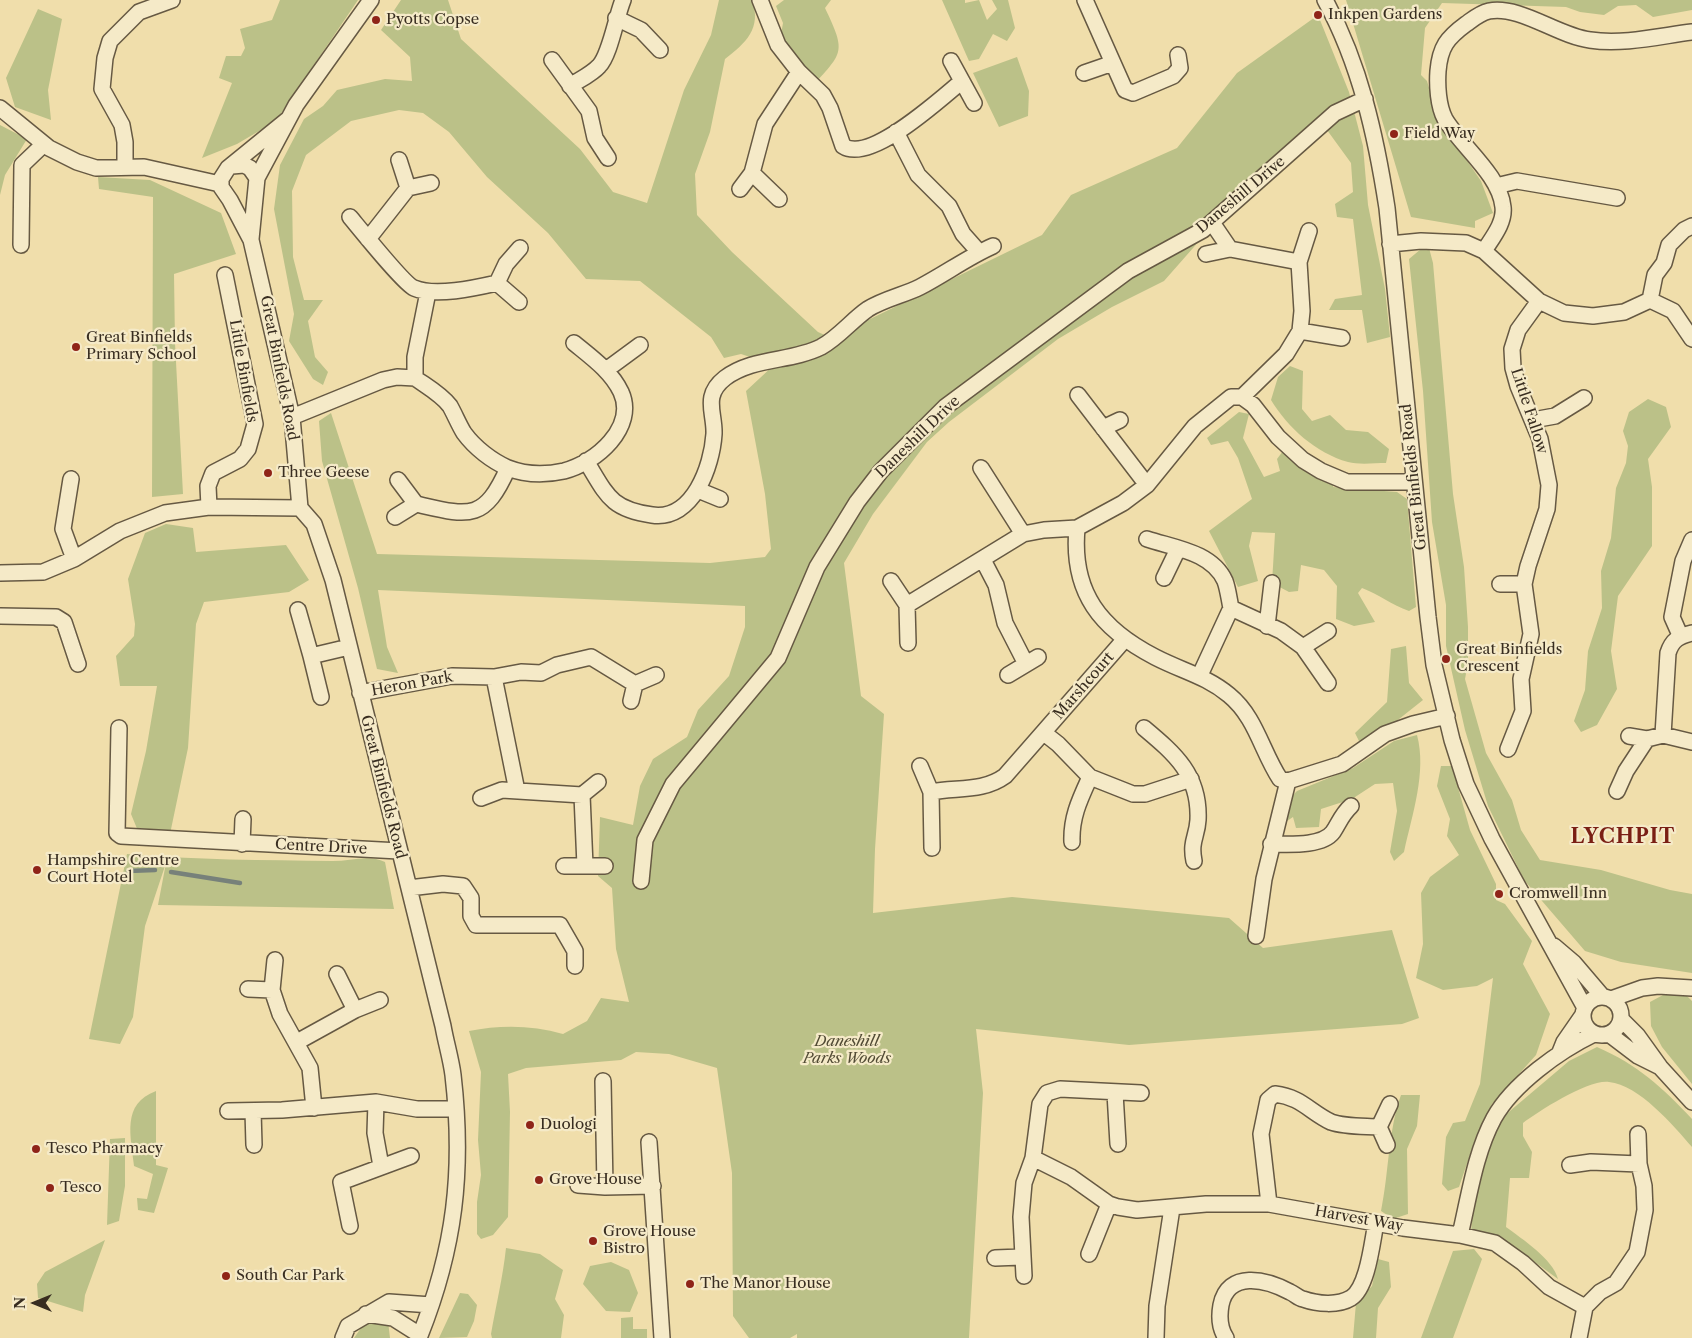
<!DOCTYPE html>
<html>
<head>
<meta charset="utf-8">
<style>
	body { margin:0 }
	#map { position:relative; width:1692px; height:1338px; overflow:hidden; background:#f0deab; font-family:"Libre Caslon Text",serif }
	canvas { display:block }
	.north { position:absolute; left:10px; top:1278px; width:50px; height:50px; -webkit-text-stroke:4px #f5eac8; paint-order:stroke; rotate:270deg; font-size:14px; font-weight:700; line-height:20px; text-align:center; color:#382d20 }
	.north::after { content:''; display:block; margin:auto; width:18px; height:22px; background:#382d20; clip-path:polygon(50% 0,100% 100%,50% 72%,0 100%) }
</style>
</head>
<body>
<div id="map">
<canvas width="1692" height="1338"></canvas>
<div class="north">N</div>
</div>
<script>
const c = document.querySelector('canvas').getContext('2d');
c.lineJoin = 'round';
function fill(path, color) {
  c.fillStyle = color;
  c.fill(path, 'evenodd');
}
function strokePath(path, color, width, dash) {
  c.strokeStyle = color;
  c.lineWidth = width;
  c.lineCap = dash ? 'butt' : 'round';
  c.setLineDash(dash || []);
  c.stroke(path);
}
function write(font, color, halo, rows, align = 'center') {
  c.font = font + ' "Libre Caslon Text",serif';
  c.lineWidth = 4.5;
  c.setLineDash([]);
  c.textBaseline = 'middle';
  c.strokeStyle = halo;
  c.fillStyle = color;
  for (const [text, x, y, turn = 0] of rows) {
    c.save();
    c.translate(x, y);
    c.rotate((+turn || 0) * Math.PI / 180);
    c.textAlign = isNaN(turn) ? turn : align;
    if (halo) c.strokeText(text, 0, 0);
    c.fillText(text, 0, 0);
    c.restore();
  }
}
const green = new Path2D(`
	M280 0H358L276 121 237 144 202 158 232 83 219 78 226 56H241L245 48 240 29 272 20Z
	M401 0H448L461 39 580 149 613 192 647 203 684 90 711 35 719 0H752C762 28 746 43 725 59L710 132 695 174 697 215 732 252 818 332 838 341 864 322 1042 235 1071 195 1177 148 1237 73 1318 15 1349 92 1363 146 1368 205 1385 289 1390 337 1367 343 1362 310H1329L1335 299 1362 295 1353 219 1337 217 1335 204 1353 192 1351 163 1327 130 1208 231 1164 281 1112 307 1058 339 949 422 927 442 873 514 844 563 861 696 884 714 875 849 873 913 1012 897 1229 918 1263 948 1392 930 1419 1018 1402 1024 1129 1045 976 1029 983 1093 969 1338H797V1334L790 1338H749L733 1316 732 1173 717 1068 669 1054 636 1052 621 1060 526 1068 508 1074 510 1112 508 1217 493 1235 481 1239 477 1234V1202L481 1175 478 1140 481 1072 469 1031C500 1025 532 1025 563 1034L587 1021 601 998 629 1002 616 949 612 888 598 876 600 817 633 825 640 786 653 759 687 737 698 710 729 676 745 627V606L378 590 387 647 398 673 377 669 358 588 322 461 319 421 331 413 377 554 710 563 765 557 771 549 765 494 746 391 774 365 741 354 724 358 711 337 640 281 586 279 548 233 487 177 449 132 423 113 399 110 351 121 306 155 292 191 293 257 304 300H323L308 321 315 357 328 372 323 385 313 379 289 341 294 314 274 209 280 165 304 119 323 106 337 90 385 79 412 81 410 57 381 30Z
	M784 0H831L825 8C847 54 843 52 810 89L780 40 783 23 776 6Z
	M942 0H965V3L979 0 987 20 997 9 992 0H1008L1015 28 1007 41 993 34 979 59 969 61Z
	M1346 0H1692V10L1653 17 1636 5 1618 6 1604 15 1580 12 1566 7 1442 3 1425 28 1421 75 1427 81 1438 118 1481 181 1493 213 1475 221V228L1411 217Z
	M38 9 62 19 48 90 51 120 15 107 6 78Z
	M1017 57 1029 91 1028 116 999 127 973 73Z
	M0 125 27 139 5 175 0 195Z
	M98 177 150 180 221 213 236 254 174 274 175 343 183 494 152 497 153 197 99 189Z
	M1429 248 1433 263 1453 494 1464 567 1468 627V663L1465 679 1486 753 1512 800 1521 830 1540 860 1601 870 1670 890 1692 894V973L1621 962 1585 951 1524 880 1488 806 1465 730 1446 646V605L1432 522 1423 391 1409 259 1421 249Z
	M1290 366 1303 371 1302 409 1312 421 1330 415 1346 430 1368 432 1389 449 1386 463C1375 463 1359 465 1348 462 1316 453 1288 428 1271 400L1278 377Z
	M1648 399 1666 407 1671 427 1648 459 1652 487V546L1618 596 1611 651 1617 689 1597 725 1581 732 1574 721 1585 690 1588 651 1602 608 1601 571 1611 538 1616 488 1626 463 1628 446 1623 431 1629 412Z
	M1239 412 1249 414 1243 438 1264 477 1280 471 1277 459 1283 451 1334 483 1333 487 1397 492 1407 499 1416 607 1409 611C1392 605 1378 594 1362 588L1358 593 1375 622 1354 626 1336 619 1337 586 1324 570 1301 565 1298 591 1289 592 1272 583 1275 533 1252 532 1249 546 1258 581 1238 587 1209 531 1252 499 1238 458 1228 441 1211 445 1207 438Z
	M166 524 193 528 196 552 286 545 309 580 289 592 204 602 196 624 188 748 170 834 138 831 131 814 146 751 157 686H120L116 656 134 636 135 624 128 579 145 533Z
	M1406 646 1409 683 1423 700 1394 723 1360 743 1355 733 1387 702 1391 649Z
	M1417 735C1427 772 1412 815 1404 852L1394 861 1390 852 1397 811 1393 783 1375 784 1352 799 1321 809 1319 827 1296 828 1293 817 1284 823 1287 801 1297 791 1353 768 1394 741Z
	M1441 766H1452L1470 830 1496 884V900L1505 904 1532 941 1523 964 1550 1014 1536 1055 1492 1104 1476 1137 1459 1187 1448 1191 1442 1184 1446 1137 1453 1123 1465 1121 1480 1084 1493 978 1477 986 1443 990 1416 978 1423 944 1421 893 1430 877 1459 855 1447 836 1450 819 1437 786Z
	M127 854C195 860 264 860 333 861 350 861 369 854 385 862L394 909 158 905 166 863 145 926 133 1017 120 1044 89 1039Z
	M1663 995H1686L1692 1001V1084L1662 1047 1651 1026 1650 1002Z
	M1597 1047C1638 1065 1662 1087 1692 1119V1147C1673 1125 1639 1085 1609 1082 1589 1079 1539 1111 1523 1123V1136L1532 1152 1529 1178H1510L1506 1227C1522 1239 1553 1259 1558 1279L1510 1244 1494 1236 1471 1232 1475 1189 1497 1122 1569 1061Z
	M156 1091V1165L168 1168 154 1213 138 1210 137 1198 147 1199 153 1174 134 1166C131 1136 121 1104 156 1091Z
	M1401 1095H1420L1417 1126 1407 1149 1408 1214 1393 1219 1381 1211C1389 1173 1388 1131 1401 1095Z
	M125 1138V1186L119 1221 107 1225 110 1139Z
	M105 1240 85 1295 83 1312 38 1298 37 1284 45 1272Z
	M506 1248 540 1254 563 1270 555 1299 564 1315 561 1338H492L491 1334C496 1305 503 1277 506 1248Z
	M1474 1249 1482 1259 1453 1338H1421L1453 1251Z
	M1378 1259 1389 1262 1391 1287 1378 1308 1376 1338H1353L1356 1303 1372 1286Z
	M611 1262 629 1270 638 1293 630 1312 606 1311 583 1284 590 1266Z
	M460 1293 468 1294 477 1305 474 1321 467 1337 439 1338Z
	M633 1317V1329H647V1338H621V1318Z
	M372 1319 388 1321 390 1338H354L361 1328Z`);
const stream = new Path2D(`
	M128 871 155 870
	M171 872 240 883`);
const minor = new Path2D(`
	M760 0 778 45 799 72 823 95 830 108 843 146C870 164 939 100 961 82
	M1085 0 1125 90 1133 93 1173 76 1180 68 1178 55
	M1325 0C1360 64 1376 136 1387 208L1428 617 1434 665 1452 740 1466 784 1492 839 1585 1008
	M616 18 641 30 660 50
	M552 60 589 111 595 138 608 158
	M951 61 974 103
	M1084 73 1113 63
	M570 86C579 80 592 74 599 66 610 55 616 17 623 0
	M0 108 49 148 77 162 96 168 144 167 220 184
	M287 120 228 168 221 179V187L230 200 251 240 292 417 300 508 314 524 333 580 443 1026C446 1043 451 1059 453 1075 464 1170 455 1249 419 1338
	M896 132 918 175 949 206 963 234 979 252
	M399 160 408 188 431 183
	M232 166 244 165 250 168 257 178 251 239
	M125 167V142L122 125 102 89 105 58 110 41 139 12 172 0
	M752 173 779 199
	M257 178 296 105 371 0
	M1496 186 1517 181 1617 198
	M740 189 752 173 765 124 799 72
	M350 217C360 229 404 284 414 288 435 297 475 288 497 283
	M1215 227 1230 249
	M368 239 408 188
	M1390 244 1421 241 1466 243 1484 251 1539 301 1564 313 1593 316 1624 312 1650 300 1673 311 1692 339
	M21 245 22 165 44 144
	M1484 251C1492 238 1505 223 1503 207 1500 175 1461 146 1445 119 1438 106 1437 85 1438 71 1440 47 1447 38 1466 24 1473 19 1480 13 1489 11 1520 5 1558 36 1590 40 1623 45 1660 36 1692 32
	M1206 254 1230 249 1299 262
	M428 292 415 357V378C426 386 441 394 450 406 455 415 459 425 464 433 475 448 492 461 508 468 526 475 546 475 564 471 596 463 637 427 621 392 611 371 591 357 574 343
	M1650 300 1655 275 1664 263 1669 245 1684 230 1692 226
	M519 302 497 283 506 264 520 248
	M1300 331 1342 338
	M606 370 640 345
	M1078 395 1147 485
	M1242 397 1286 354 1300 331 1302 311 1299 262 1309 231
	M292 417 383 380 397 377 415 378
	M1533 420 1555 416 1584 398
	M1103 428 1120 420
	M586 461C607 495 610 509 652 515 693 521 712 466 714 434 715 413 702 396 725 378 753 357 791 362 821 347 838 338 852 320 868 309 884 299 904 295 920 287 945 274 968 257 993 246
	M981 468 1023 534
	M71 479 63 529 74 559
	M1414 482H1347L1321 471 1303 460 1278 437 1253 405 1242 397H1231L1195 426 1147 485 1123 503 1077 528C1071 593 1101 629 1155 657 1182 671 1206 676 1229 695 1256 717 1262 752 1280 779L1288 781 1342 764 1385 734 1413 724 1447 716
	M698 490 720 499
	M416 504C469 516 484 522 508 468
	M209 507 208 486 213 473 240 459 248 449 255 424 225 275
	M395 517 416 504 398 480
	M1147 539C1174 548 1212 552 1225 581 1228 589 1229 599 1231 608L1281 631 1303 647 1328 683
	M983 560 996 585 1005 623 1026 664
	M0 573 43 572 74 559 120 531 165 513 209 507 300 508
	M1164 578 1178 549
	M891 581 907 605 908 643
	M1500 584H1524
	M907 605 1023 534 1044 530 1077 528
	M298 610 311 656 349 647
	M0 616 56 617 64 622 78 664
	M1267 626 1272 583
	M1680 635 1672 617 1683 561 1692 540
	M1303 647 1328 631
	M311 656 321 697
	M1008 675 1038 657
	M1200 675 1231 608
	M494 677 517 791
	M360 693 452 676 494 677 521 672 541 673 557 665 591 657 635 684
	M631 701 635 684 656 675
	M119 728 117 833 121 836 399 851
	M1144 728C1175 754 1200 775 1198 820 1197 837 1190 841 1194 861
	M1044 733 1058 744 1090 777 1133 794H1145L1191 779
	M1663 735 1668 653C1672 640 1679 636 1692 633
	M1629 736 1647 739 1663 735 1692 742
	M1508 749 1523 711 1521 679 1531 634 1524 584 1528 566 1547 509 1549 485 1540 439 1518 386 1513 368 1512 349 1518 330 1539 301
	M920 766 931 792 932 848
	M1617 791 1626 771 1647 739
	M931 792C957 787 983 792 1005 776L1125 639
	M582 795 585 866
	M481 798 502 790 582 795 598 782
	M1072 842C1071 817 1080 799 1090 777
	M242 844 243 819
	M1271 844C1287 844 1322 847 1333 832 1339 823 1342 814 1351 806
	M564 866H605
	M641 881 645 840 673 784 778 658 817 567 857 502 881 471 945 407 1128 271 1203 230 1335 113 1365 99
	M409 888 443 884 463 886 471 898V916L476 925H560L575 951V966
	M1256 936 1264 879 1288 781
	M1554 946 1574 963 1603 997
	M275 960 272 990 280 1014 310 1068 314 1108
	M337 974 355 1010
	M248 989 272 990
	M1583 1016a19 19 0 1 1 38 0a19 19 0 1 1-38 0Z
	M1611 999 1642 988 1658 986 1692 988
	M1621 1019 1637 1035 1660 1067 1692 1102
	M1609 1034 1638 1056 1658 1066
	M297 1042 355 1010 380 1000
	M1560 1052 1564 1042 1582 1016
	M603 1081 605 1187 653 1186
	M1115 1093 1118 1144
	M376 1102 375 1133 381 1166
	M228 1111 282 1110 376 1102 417 1109H456
	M253 1111 254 1145
	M649 1142 662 1338
	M1387 1145 1379 1127 1390 1104
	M1033 1158 1071 1177 1109 1204 1118 1207 1137 1210 1206 1204H1269L1403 1228 1460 1235 1495 1243 1523 1263 1549 1287 1585 1307
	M1570 1165 1591 1162 1639 1164
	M578 1185 605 1187
	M1269 1204 1261 1134 1268 1100 1275 1094C1301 1097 1310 1112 1331 1122 1345 1127 1364 1126 1379 1127
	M350 1226 341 1182 411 1156
	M1460 1235C1469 1197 1475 1153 1494 1118 1513 1084 1559 1051 1594 1034
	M1089 1254 1109 1204
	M995 1258 1021 1257
	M1024 1276 1021 1217 1024 1183 1033 1158 1040 1104 1047 1093 1060 1089 1141 1093
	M366 1314 393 1318 420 1335
	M343 1338 348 1326 389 1302 431 1305
	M1156 1338 1157 1306 1172 1208
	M1226 1338C1220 1329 1219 1316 1221 1305 1228 1270 1266 1279 1290 1292 1295 1294 1298 1298 1303 1299 1317 1304 1338 1306 1351 1298 1368 1287 1372 1242 1376 1223
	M1579 1338 1585 1307 1600 1292 1616 1283 1637 1252 1645 1210 1644 1186 1639 1164 1638 1134`);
const markers = [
	[1318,15,5,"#8f2418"],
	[376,20,5,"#8f2418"],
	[1394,134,5,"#8f2418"],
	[76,347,5,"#8f2418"],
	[268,473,5,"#8f2418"],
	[1446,659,5,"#8f2418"],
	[37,870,5,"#8f2418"],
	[1499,894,5,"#8f2418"],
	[530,1125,5,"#8f2418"],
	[36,1149,5,"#8f2418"],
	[539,1180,5,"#8f2418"],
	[50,1188,5,"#8f2418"],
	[593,1241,5,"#8f2418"],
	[226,1276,5,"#8f2418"],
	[690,1284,5,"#8f2418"]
];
const poiNames = [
	["Inkpen Gardens",1328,15],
	["Pyotts Copse",386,20],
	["Field Way",1404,134],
	["Great Binfields",86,338],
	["Primary School",86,355],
	["Three Geese",278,473],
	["Great Binfields",1456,650],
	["Crescent",1456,667],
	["Hampshire Centre",47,861],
	["Court Hotel",47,878],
	["Cromwell Inn",1509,894],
	["Duologi",540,1125],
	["Tesco Pharmacy",46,1149],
	["Grove House",549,1180],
	["Tesco",60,1188],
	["Grove House",603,1232],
	["Bistro",603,1249],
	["South Car Park",236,1276],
	["The Manor House",700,1284]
];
const streetNames = [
	["Daneshill Drive",1241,195,-40],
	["Great Binfields Road",279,368,79],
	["Little Binfields",243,371,80],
	["Little Fallow",1529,411,72],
	["Daneshill Drive",918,437,-44],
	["Great Binfields Road",1414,477,-96],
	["Heron Park",412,684,-10],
	["Marshcourt",1084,686,-49],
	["Great Binfields Road",383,787,76],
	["Centre Drive",321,847,3],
	["Harvest Way",1359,1219,10]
];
const parkNames = [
	["Daneshill",847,1042],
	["Parks Woods",847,1059]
];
const districtNames = [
	["LYCHPIT",1623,837]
];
fill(green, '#bbc188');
strokePath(stream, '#77817a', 4.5);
strokePath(minor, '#665943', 18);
strokePath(minor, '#f5eac8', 15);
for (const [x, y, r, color] of markers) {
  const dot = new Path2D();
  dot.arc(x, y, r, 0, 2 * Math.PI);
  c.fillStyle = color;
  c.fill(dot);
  strokePath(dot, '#f5eac8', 2);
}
write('15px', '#382d20', '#f5eac8', poiNames, 'left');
write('15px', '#382d20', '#f5eac8', streetNames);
write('italic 15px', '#524b35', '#f5eac8', parkNames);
c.letterSpacing = '1px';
write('bold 20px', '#7a1f14', '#f5eac8', districtNames);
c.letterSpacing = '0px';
</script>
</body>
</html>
